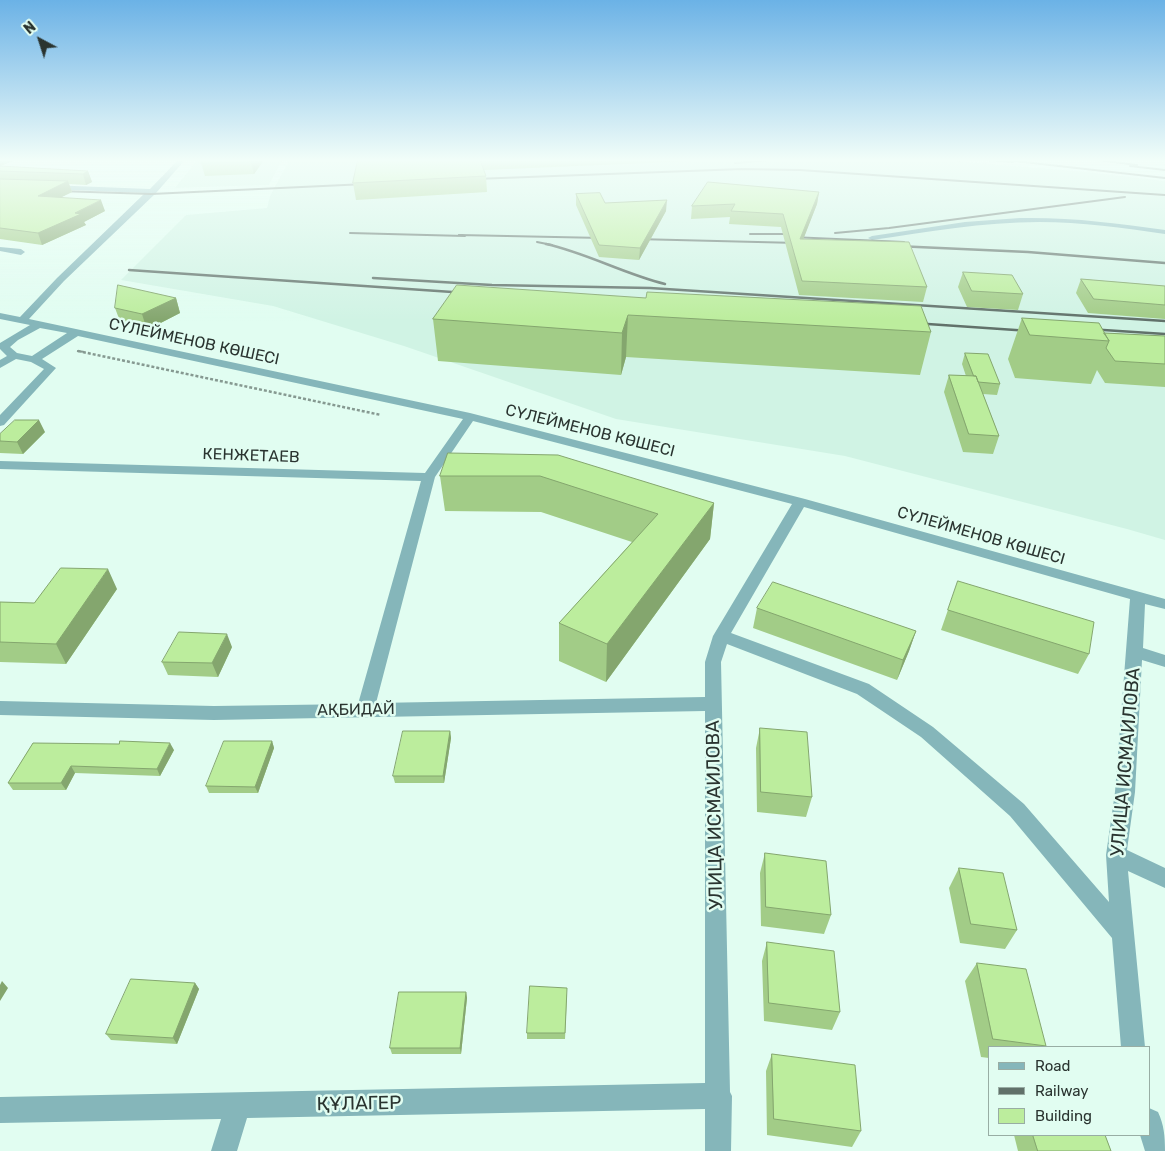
<!DOCTYPE html>
<html>
<head>
<meta charset="utf-8">
<style>
	body { margin:0 }
	#map { position:relative; width:1165px; height:1151px; overflow:hidden; background:#e1fdf1; font-family:Rubik,sans-serif }
	canvas { display:block }
	.legend { position:absolute; left:988px; top:1046px; width:162px; height:90px; box-sizing:border-box; background:#e1fdf1; border:1px solid #98ada4; margin:0; padding:6px 9px; list-style:none; font-size:15px; color:#2a3430 }
	.legend li { display:flex; align-items:center; gap:10px; height:25px }
	.legend b { width:25px; border:1px solid #98ada4 }
	.north { position:absolute; left:15px; top:15px; width:50px; height:50px; -webkit-text-stroke:4px #e1fdf1; paint-order:stroke; rotate:320deg; font-size:14px; font-weight:700; line-height:20px; text-align:center; color:#2a3430 }
	.north::after { content:''; display:block; margin:auto; width:18px; height:22px; background:#2a3430; clip-path:polygon(50% 0,100% 100%,50% 72%,0 100%) }
</style>
</head>
<body>
<div id="map">
<canvas width="1165" height="1151"></canvas>
<ul class="legend">
<li><b style="height:6px;background:#85b6ba"></b>Road</li>
<li><b style="height:6px;background:#61716a"></b>Railway</li>
<li><b style="height:14px;background:#bced9d"></b>Building</li>
</ul>
<div class="north">N</div>
</div>
<script>
const c = document.querySelector('canvas').getContext('2d');
c.lineJoin = 'round';
function fill(path, color) {
  c.fillStyle = color;
  c.fill(path, 'evenodd');
}
function strokePath(path, color, width, dash) {
  c.strokeStyle = color;
  c.lineWidth = width;
  c.lineCap = dash ? 'butt' : 'round';
  c.setLineDash(dash || []);
  c.stroke(path);
}
function write(font, color, halo, rows, align = 'center') {
  c.font = font + ' Rubik,sans-serif';
  c.lineWidth = 5;
  c.setLineDash([]);
  c.textBaseline = 'middle';
  c.strokeStyle = halo;
  c.fillStyle = color;
  for (const [text, x, y, turn = 0] of rows) {
    c.save();
    c.translate(x, y);
    c.rotate((+turn || 0) * Math.PI / 180);
    c.textAlign = isNaN(turn) ? turn : align;
    if (halo) c.strokeText(text, 0, 0);
    c.fillText(text, 0, 0);
    c.restore();
  }
}
const built = new Path2D(`
	M197 160H282L269 185 175 188Z
	M289 160H944L1087 172 1165 181V540L1127 529 845 456 616 419 404 346 273 306 121 280 186 215 267 208 270 196Z`);
const pathFar1 = new Path2D(`
	M77 351 84 352`);
const path = new Path2D(`
	M78 351 381 415`);
const minor = new Path2D(`
	M178 160H185L156 193 64 281 29 319 470 413 805 499 1165 599V609L1145 604 1143 648 1165 655V667L1142 660 1135 792 1127 850 1165 868V888L1128 871 1145 1047H1121L1112 938 1010 816 921 737 857 694 727 644 721 662 730 1092 732 1096 731 1151H705V1109L247 1118 237 1151H211L221 1119 0 1123V1097L705 1083V711L214 720 0 715V701L214 706 358 704 421 481 0 469V461L425 473 463 419 78 336 42 359 56 368 4 425 0 426V415L44 369 31 362 16 359 0 368V360L7 356 0 349V343L30 325 0 319V313L20 317 57 278 145 193 49 189 45 187 49 185 150 189ZM40 328 67 333 32 356 17 353 10 347 18 340ZM473 421 792 504 713 636 705 662V697L376 703 435 477ZM804 507 1130 599 1115 792 1106 855 1109 902 1024 804 933 727 869 684 731 633Z
	M1020 218C1069 217 1117 223 1165 230V234C1123 228 1082 222 1039 222 983 222 928 232 872 240L868 238 872 236 965 222Z
	M0 247 21 249 25 252 21 255 0 251Z
	M1149 1108 1158 1112C1164 1125 1165 1136 1165 1151H1145L1140 1135H1149Z`);
const railFar1 = new Path2D(`
	M988 160 1013 162
	M1006 160 1165 178
	M1098 160 1137 165
	M735 163 770 160
	M1130 166 1165 170
	M474 179 742 169 800 170 1165 195
	M59 191 151 194 366 184
	M350 233 465 236
	M835 233 889 228 1125 197
	M750 234H797
	M459 235 603 238
	M791 237 904 242
	M636 239 798 243
	M537 242 552 245`);
const rail = new Path2D(`
	M546 244C587 253 624 274 665 284
	M896 246 1028 252 1165 263
	M129 270 467 293
	M373 278 492 285 650 288 1165 321
	M913 323 1030 331
	M1088 329 1165 334`);
const wall = new Path2D(`
	M0 160H15L1 166 88 171 92 182 86 185 69 184 72 192 61 197 105 211 84 222 86 225 42 245 0 239Z
	M264 160 254 174 205 176 201 163Z
	M358 160H719L484 170 486 176 487 192 356 200 353 183Z
	M819 192 817 204 803 239 927 287 923 302 799 295 781 227 729 224 730 217 691 219 692 206Z
	M576 194 605 203 666 211 639 260 599 257 576 205Z
	M963 272 1023 294 1018 310 967 307 958 287Z
	M1081 279 1165 286V319L1088 313 1076 293Z
	M457 285 931 332 920 375 626 357 621 375 438 361 433 319Z
	M176 298 180 313 147 330 121 324 115 308Z
	M1022 318 1104 333 1165 336V387L1105 383 1097 370 1091 384 1015 378 1008 359Z
	M965 353 1000 384 997 395 983 394 999 436 993 454 963 452 944 392 949 375 966 376 962 364Z
	M45 432 23 454 0 453V434Z
	M448 453 714 503 710 539 606 682 559 661V623L632 542 541 512 445 511 440 476Z
	M958 581 1089 654 1078 674 941 630Z
	M117 589 66 664 0 662V602L34 603Z
	M757 608 916 631 909 651 897 680 753 628Z
	M232 647 218 677 168 675 162 662Z
	M760 728 812 797 806 817 757 812 756 748Z
	M450 731 451 738 444 783H395L393 776Z
	M272 741 274 748 258 793H209L206 786Z
	M33 743 174 750 160 776 75 773 66 790H13L8 783Z
	M765 853 831 915 824 934 761 926 760 873Z
	M959 868 1017 930 1005 949 960 943 949 888Z
	M767 942 840 1012 832 1030 764 1021 762 961Z
	M977 963 1046 1046 1045 1047H989V1058L981 1057 965 981Z
	M195 983 199 989 177 1044 111 1040 106 1034Z
	M466 992 467 998 461 1054H392L390 1048Z
	M567 994 565 1039H527V1033Z
	M772 1054 861 1131 852 1147 767 1135 766 1071Z
	M1014 1135H1105L1111 1151H1018Z`);
const shadedWall = new Path2D(`
	M0 160H15L0 166Z
	M253 160H264L254 174 251 162Z
	M88 171 92 182 86 185 83 174Z
	M68 181 72 192 42 207 38 196Z
	M819 192 817 204 798 253 800 239Z
	M101 200 105 211 84 222 86 225 42 245 38 233Z
	M667 200 666 211 639 260 640 248Z
	M176 298 180 313 147 330 142 314Z
	M628 315 626 357 621 375 622 333Z
	M39 420 45 432 23 454 17 442Z
	M714 503 710 539 606 682 607 644Z
	M108 569 117 589 66 664 56 644Z
	M916 631 909 651 897 680 903 660Z
	M227 634 232 647 218 677 212 663Z
	M450 731 451 738 444 783 443 776Z
	M272 741 274 748 258 793 255 787Z
	M170 743 174 750 160 776 157 769Z
	M71 766 75 773 66 790 61 783Z
	M2 981 8 988 0 1001V985Z
	M195 983 199 989 177 1044 173 1038Z
	M466 992 467 998 461 1054 460 1048Z`);
const building = new Path2D(`
	M205 160H253L251 162 201 163Z
	M358 160H480L486 176 353 183Z
	M0 166 88 171 83 174 0 171Z
	M0 179 68 181 38 196 101 200 75 213 81 214 38 233 0 228Z
	M708 182 819 192 800 239 909 242 927 287 802 281 783 214 731 211 735 204 692 206Z
	M600 193 605 203 667 200 640 248 599 245 576 194Z
	M963 272 1012 275 1023 294 972 291Z
	M1081 279 1165 286V305L1094 299Z
	M118 285 176 298 142 314 115 308Z
	M457 285 646 298 647 292 921 306 931 332 628 315 622 333 433 319Z
	M1022 318 1099 323 1109 341 1030 335Z
	M1104 333 1165 336V364L1115 361 1106 348 1109 341Z
	M965 353 988 354 1000 384 978 382 976 376H974Z
	M949 375 976 376 999 436 969 434Z
	M15 420H39L17 442 0 441V434Z
	M448 453 558 455 714 503 607 644 559 623 658 514 540 476H440Z
	M61 568 108 569 56 644 0 642V602L34 603Z
	M958 581 1094 622 1089 654 948 610Z
	M773 582 916 631 903 660 757 608Z
	M179 632 227 634 212 663 162 662Z
	M760 728 807 732 812 797 761 792Z
	M403 731H450L443 776H393Z
	M120 741 170 743 157 769 71 766 61 783H8L33 743 119 744Z
	M224 741H272L255 787 206 786Z
	M765 853 826 861 831 915 766 907Z
	M959 868 1003 873 1017 930 971 924Z
	M767 942 834 951 840 1012 769 1003Z
	M977 963 1026 969 1046 1046 993 1039Z
	M131 979 195 983 173 1038 106 1034Z
	M530 986 567 988 565 1033H527Z
	M399 992H466L460 1048H390Z
	M772 1054 855 1065 861 1131 774 1119Z
	M1033 1135H1105L1111 1151H1038Z`);
const streetNames = [
	["СҮЛЕЙМЕНОВ КӨШЕСІ",194,342,12],
	["СҮЛЕЙМЕНОВ КӨШЕСІ",590,431,14],
	["КЕНЖЕТАЕВ",251,456,2],
	["СҮЛЕЙМЕНОВ КӨШЕСІ",981,536,16],
	["АҚБИДАЙ",356,710,-1]
];
const nearStreetnames = [
	["УЛИЦА ИСМАИЛОВА",1126,762,-85],
	["УЛИЦА ИСМАИЛОВА",715,815,-91],
	["ҚҰЛАГЕР",359,1104,-1]
];
fill(built, '#d0f3e4');
strokePath(pathFar1, '#869991', 2, [2.5, 1]);
strokePath(path, '#869991', 2.5, [3, 2]);
fill(minor, '#85b6ba');
strokePath(railFar1, '#61716a', 2);
strokePath(rail, '#61716a', 2.5);
fill(wall, '#a2cc87');
fill(shadedWall, '#84a66e');
fill(building, '#bced9d');
strokePath(building, '#84a66e', 1);
const sky = c.createLinearGradient(0, 0, 0, 321);
sky.addColorStop(0, '#6bb2e6');
sky.addColorStop(0.5, '#f2fef9');
sky.addColorStop(1, '#f2fef900');
c.fillStyle = sky;
c.fillRect(0, 0, 1165, 321);
write('16px', '#2a3430', '#e1fdf1', streetNames);
write('19px', '#2a3430', '#e1fdf1', nearStreetnames);
</script>
</body>
</html>
